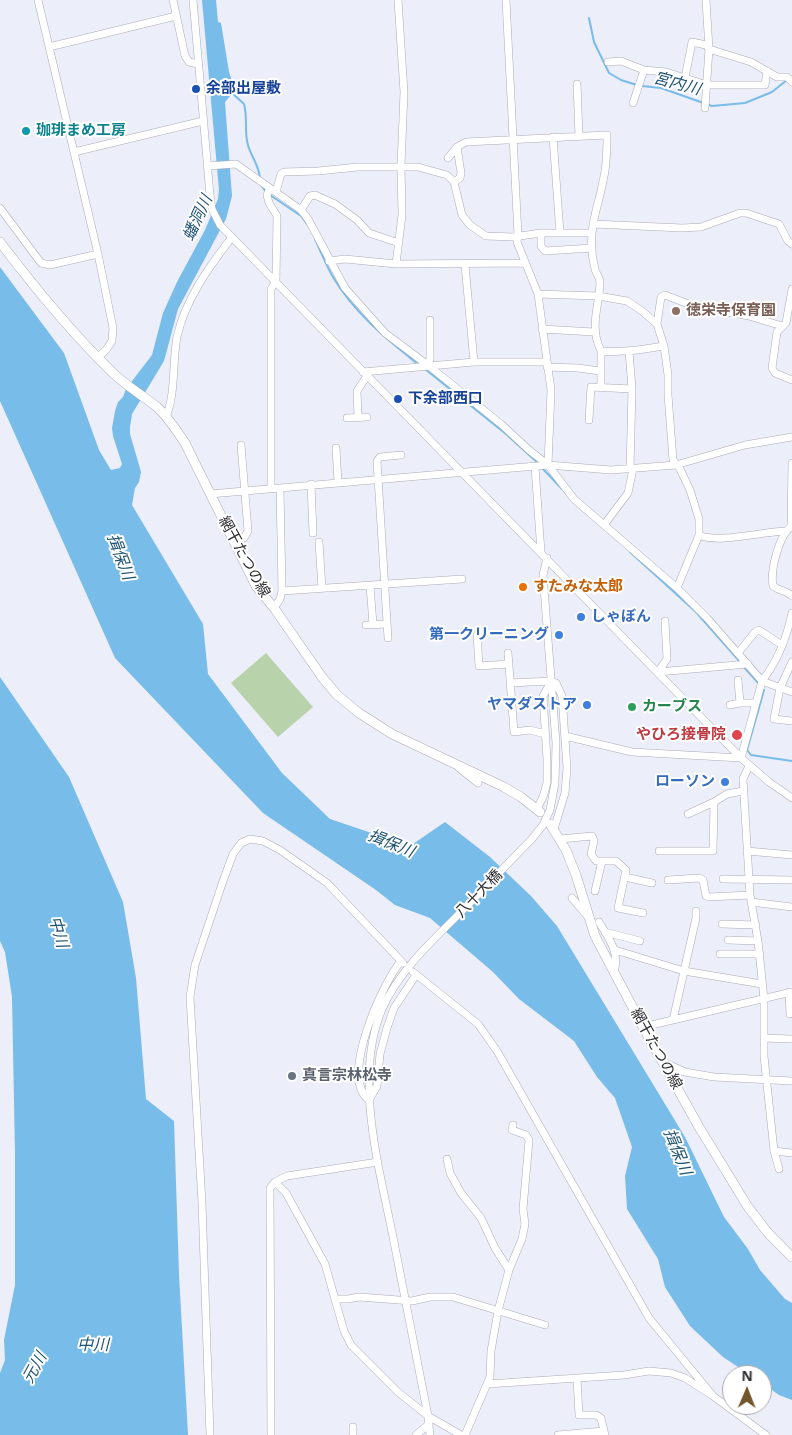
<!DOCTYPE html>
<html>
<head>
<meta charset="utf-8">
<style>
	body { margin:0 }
	#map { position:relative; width:792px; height:1435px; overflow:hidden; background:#eceef9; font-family:"Noto Sans",sans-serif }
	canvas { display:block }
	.north { position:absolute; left:722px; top:1365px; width:50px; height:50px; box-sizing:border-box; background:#fff; border:1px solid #ababad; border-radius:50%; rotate:1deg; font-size:14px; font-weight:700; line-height:20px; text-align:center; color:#2d2d32 }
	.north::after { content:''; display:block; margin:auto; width:18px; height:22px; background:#73552a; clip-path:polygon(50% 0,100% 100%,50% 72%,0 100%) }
</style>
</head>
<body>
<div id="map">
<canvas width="792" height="1435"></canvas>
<div class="north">N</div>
</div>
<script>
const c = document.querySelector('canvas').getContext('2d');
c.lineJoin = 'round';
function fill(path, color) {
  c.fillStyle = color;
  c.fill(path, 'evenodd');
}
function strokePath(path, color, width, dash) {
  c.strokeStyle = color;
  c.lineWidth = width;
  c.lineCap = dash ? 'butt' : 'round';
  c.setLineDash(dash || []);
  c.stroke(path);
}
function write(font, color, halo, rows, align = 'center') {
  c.font = font + ' "Noto Sans","Noto Sans JP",sans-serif';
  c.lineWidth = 4;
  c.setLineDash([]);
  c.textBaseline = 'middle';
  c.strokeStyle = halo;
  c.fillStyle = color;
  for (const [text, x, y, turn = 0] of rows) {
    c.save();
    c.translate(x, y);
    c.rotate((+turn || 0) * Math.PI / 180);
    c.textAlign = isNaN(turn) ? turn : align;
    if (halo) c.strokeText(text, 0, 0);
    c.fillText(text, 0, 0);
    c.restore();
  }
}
const green = new Path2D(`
	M266 653 313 707 278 737 231 683Z`);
const water = new Path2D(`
	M202 0H216L218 22 221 23 229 72 235 90 225 102 232 196 226 219 178 309 164 361 132 414 130 427V434L141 472 139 482 135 488 132 505 203 624 208 674 282 773 330 819 410 846 445 822 490 857 531 896 557 926 685 1137 724 1217 748 1249 760 1270 785 1299 792 1303V1400L779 1395 762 1383V1375H750L723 1357 690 1326 665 1287 658 1259 627 1209 625 1176 632 1147 615 1098 597 1077 574 1041 519 999 493 972 430 918 395 905 376 890 263 813 115 658 0 401V267L64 353 99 450 111 470 120 468 122 464 113 436 112 428 115 411 118 402 123 397 126 389 152 355 163 313 177 282 205 230 218 199 219 190Z
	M0 677 69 777 123 902 136 978 146 1099 174 1121 179 1275 188 1435H0V1373L5 1360 4 1340 15 1285V1153L12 997 5 952 0 941Z`);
const stream = new Path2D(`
	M589 18 594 42 609 73 621 80 637 85
	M642 86 661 88 712 106 745 103 772 92 787 80
	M232 93 244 104C248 118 244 132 248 145 251 157 260 166 260 180
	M260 184 266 192
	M270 195 301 216 307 224
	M315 239C321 252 326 265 333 277 354 313 388 340 419 365
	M425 369 506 434 538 463
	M543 469 562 489
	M630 552 696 612 741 663
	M744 667 759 684
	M762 688 764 690 747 750 751 755 792 761`);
const minor = new Path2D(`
	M38 0 98 254 113 328 112 341 106 350 98 357
	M173 0 185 56 189 62 198 64
	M193 0 210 195 212 209 220 225 741 758 769 782 792 798
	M506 0 518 235 517 242 538 294 551 390 548 465
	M49 47 176 16
	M608 62 621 61 644 70 666 72 707 85H765L767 71
	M685 78 692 42 706 45 709 49 751 62 777 77H787L792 82
	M577 84 579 136
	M633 103 644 70
	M705 108 709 49 706 0
	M553 137 560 233
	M74 152 203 121
	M448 158 457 147 466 142 607 135C607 150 607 166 603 181 600 199 593 216 592 234 591 245 592 258 595 269 596 274 600 277 600 283 599 307 589 327 601 351 623 353 643 349 664 346
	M207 166 236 164 301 210 308 219 345 288 385 333 429 366 501 424 529 450 548 465 574 499 677 588 707 618 762 681 792 692
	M454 182 460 178 461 173 457 147
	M270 188 267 195 269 203 277 216 276 281 271 289V488
	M276 192 281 174 284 172 318 171 358 167H418L447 175 454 182 462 215 470 225 486 236 513 237 541 233H592
	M0 208 41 263 50 265 98 254
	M301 210 310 196 315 195 335 204 357 220 369 233 399 243
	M593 224 682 228 701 227 740 213H746L779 224 788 241 792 244
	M541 233V246L545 251 592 248
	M329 261 345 259 396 264 525 263
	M396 264 402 215 401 166 404 92 398 0
	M465 265 474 362
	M792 289 786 323 777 332 772 368 775 373 792 380
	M538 294 598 296 627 301 642 311 657 324 664 346 668 375V395L673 460 680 469 690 490 699 519V535L677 588
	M657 324 661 297 665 295 691 305 749 316 782 326
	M542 329 594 332
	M629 351 632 389 630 469
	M429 366 430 358V320
	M547 367 578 368 600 371
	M363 372 474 362H546
	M601 388V351
	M166 417C176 393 172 363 177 337 185 300 209 267 232 237
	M358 417 357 391 367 376
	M347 418 367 417
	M589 420 591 387 632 389
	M336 448 338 482
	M792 463 791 527C779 535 770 571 773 586 779 591 786 590 792 596
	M535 467 541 552
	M311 484 313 533
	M210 494 548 465 611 470 676 465 745 445 792 437
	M604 525 628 493 633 469
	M699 535C716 544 766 531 787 531
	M233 542 244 538 248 531 241 445
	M319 542 322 588
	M370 586 373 624
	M282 591 462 579
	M274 608 280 599 282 591 280 488
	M366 625 387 624
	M477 635 479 666 509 664
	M388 638 377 461 380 457 401 455
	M508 653 514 732 530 730 545 734
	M738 653 755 632 759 630 782 645
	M792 662 780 688 774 719 792 721
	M658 672 748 664
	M658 672 667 659 665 621
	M738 680 740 703
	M510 683 551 681 556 683 562 696 567 768 565 793 554 829
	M730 705 740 703H756
	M565 736 632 752 741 758 762 681C777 662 787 637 792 613
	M749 766 743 779 750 895 758 941 764 999V1056L774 1151 779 1169
	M459 768 478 783
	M537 809 543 797 547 783V759L543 696 551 682
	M688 814 714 802 727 794 743 791
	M560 839 592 836 594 841 591 854 596 861H616L626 870 618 908 643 913
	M659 851H713L714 802
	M747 851 792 855
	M625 877 652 883
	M723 879 792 880
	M668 880 699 878 703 880 706 896 708 897 750 895
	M595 891 602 861
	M572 898 588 917
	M751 902 792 907
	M599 922C609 939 620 952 614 972
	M722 924 756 925
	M605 932 640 941
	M728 940 758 941
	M615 950 684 971 762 984
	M720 954H760
	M401 961C382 984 339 1078 369 1100L377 1086 380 1054 387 1028 394 1008 416 975
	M413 972 478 1024 497 1051 649 1318 713 1396
	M789 992 790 1014
	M673 1020 696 918V911
	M643 1027 792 992
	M764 1038 792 1039
	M663 1062 685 1072 714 1077 792 1081
	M774 1151 792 1153
	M447 1159 450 1173 461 1193 481 1218 495 1248 509 1270
	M275 1182 286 1193 325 1264 344 1331 351 1345 398 1392 428 1416 461 1435
	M336 1299H348L359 1297 412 1301 430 1297H453L545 1325
	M577 1379 579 1415H596L601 1418 605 1435
	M487 1384 624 1375 649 1371 671 1373 685 1378 713 1396 766 1435
	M353 1427V1435
	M210 1435 202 1203 190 997 195 965 223 881 233 854 241 843 250 839 263 841 280 850 327 883 403 963
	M271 1435 270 1188 275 1182 287 1176 378 1162
	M416 1435 429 1424
	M430 1435 428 1416C417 1358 405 1300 394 1242 380 1170 352 1076 383 1007 399 972 428 945 454 919 480 893 505 866 531 840L543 825 550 810 555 783 556 743 543 575 547 558
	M465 1435 490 1377 491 1351 498 1311 509 1270 522 1239 525 1224 523 1209 529 1140 526 1135 512 1130 513 1125
	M558 1435 604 1431`);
const major = new Path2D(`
	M0 242C34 287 71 332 112 372 125 385 142 395 157 407 168 417 177 431 185 443L256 586 274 608 322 677 337 695 359 713 392 734 504 787 521 797 540 812
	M550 824 566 850 576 875 595 936 643 1027 699 1127 748 1207 768 1233 792 1257`);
const markers = [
	[196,89,5,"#1a4fb4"],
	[26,131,5,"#0f9aa8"],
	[676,311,5,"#8d6e63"],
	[398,399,5,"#1a4fb4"],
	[523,587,5,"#e8710a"],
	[581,617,5,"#3f7fe0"],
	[559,635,5,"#3f7fe0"],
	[587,705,5,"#3f7fe0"],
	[632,707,5,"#2e9e5b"],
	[737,735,6,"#e0444e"],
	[725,782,5,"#3f7fe0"],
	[292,1076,5,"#6b7280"]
];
const transitNames = [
	["余部出屋敷",206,89],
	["下余部西口",408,399]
];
const cultureNames = [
	["珈琲まめ工房",36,131]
];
const educationNames = [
	["徳栄寺保育園",686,311]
];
const streetNames = [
	["網干たつの線",244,557,61],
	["八十大橋",479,894,-46],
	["網干たつの線",656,1049,61]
];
const foodNames = [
	["すたみな太郎",533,587]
];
const shopNames = [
	["しゃぼん",591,617,"left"],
	["第一クリーニング",549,635],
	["ヤマダストア",577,705],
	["ローソン",715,782]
];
const leisureNames = [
	["カーブス",642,707]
];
const healthNames = [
	["やひろ接骨院",726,735]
];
const worshipNames = [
	["真言宗林松寺",302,1076]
];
const waterNames = [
	["宮内川",677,84,15],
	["蟠洞川",198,218,-65],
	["揖保川",120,557,69],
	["揖保川",391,844,22],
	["中川",58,932,74],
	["揖保川",677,1152,68],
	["中川",93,1345],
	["元川",35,1368,-61]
];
fill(green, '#b8d2ab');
fill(water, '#78bce9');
strokePath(stream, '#78bce9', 2);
strokePath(minor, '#aaabb6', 8);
strokePath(major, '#aaabb6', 10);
strokePath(minor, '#fff', 7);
strokePath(major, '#fff', 9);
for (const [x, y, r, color] of markers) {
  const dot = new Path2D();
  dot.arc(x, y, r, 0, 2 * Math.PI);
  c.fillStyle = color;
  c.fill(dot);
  strokePath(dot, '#fff', 2);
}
write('bold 15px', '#164399', '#fff', transitNames, 'left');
write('bold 15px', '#0d838f', '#fff', cultureNames, 'left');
write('bold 15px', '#785e54', '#fff', educationNames, 'left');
write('15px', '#2d2d32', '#fff', streetNames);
write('bold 15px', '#c56008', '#fff', foodNames, 'left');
write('bold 15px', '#366cbe', '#fff', shopNames, 'right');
write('bold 15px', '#27864d', '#fff', leisureNames, 'left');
write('bold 15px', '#be3a42', '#fff', healthNames, 'right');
write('bold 15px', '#5b616d', '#fff', worshipNames, 'left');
write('italic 16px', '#205473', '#fff', waterNames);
</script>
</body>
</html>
